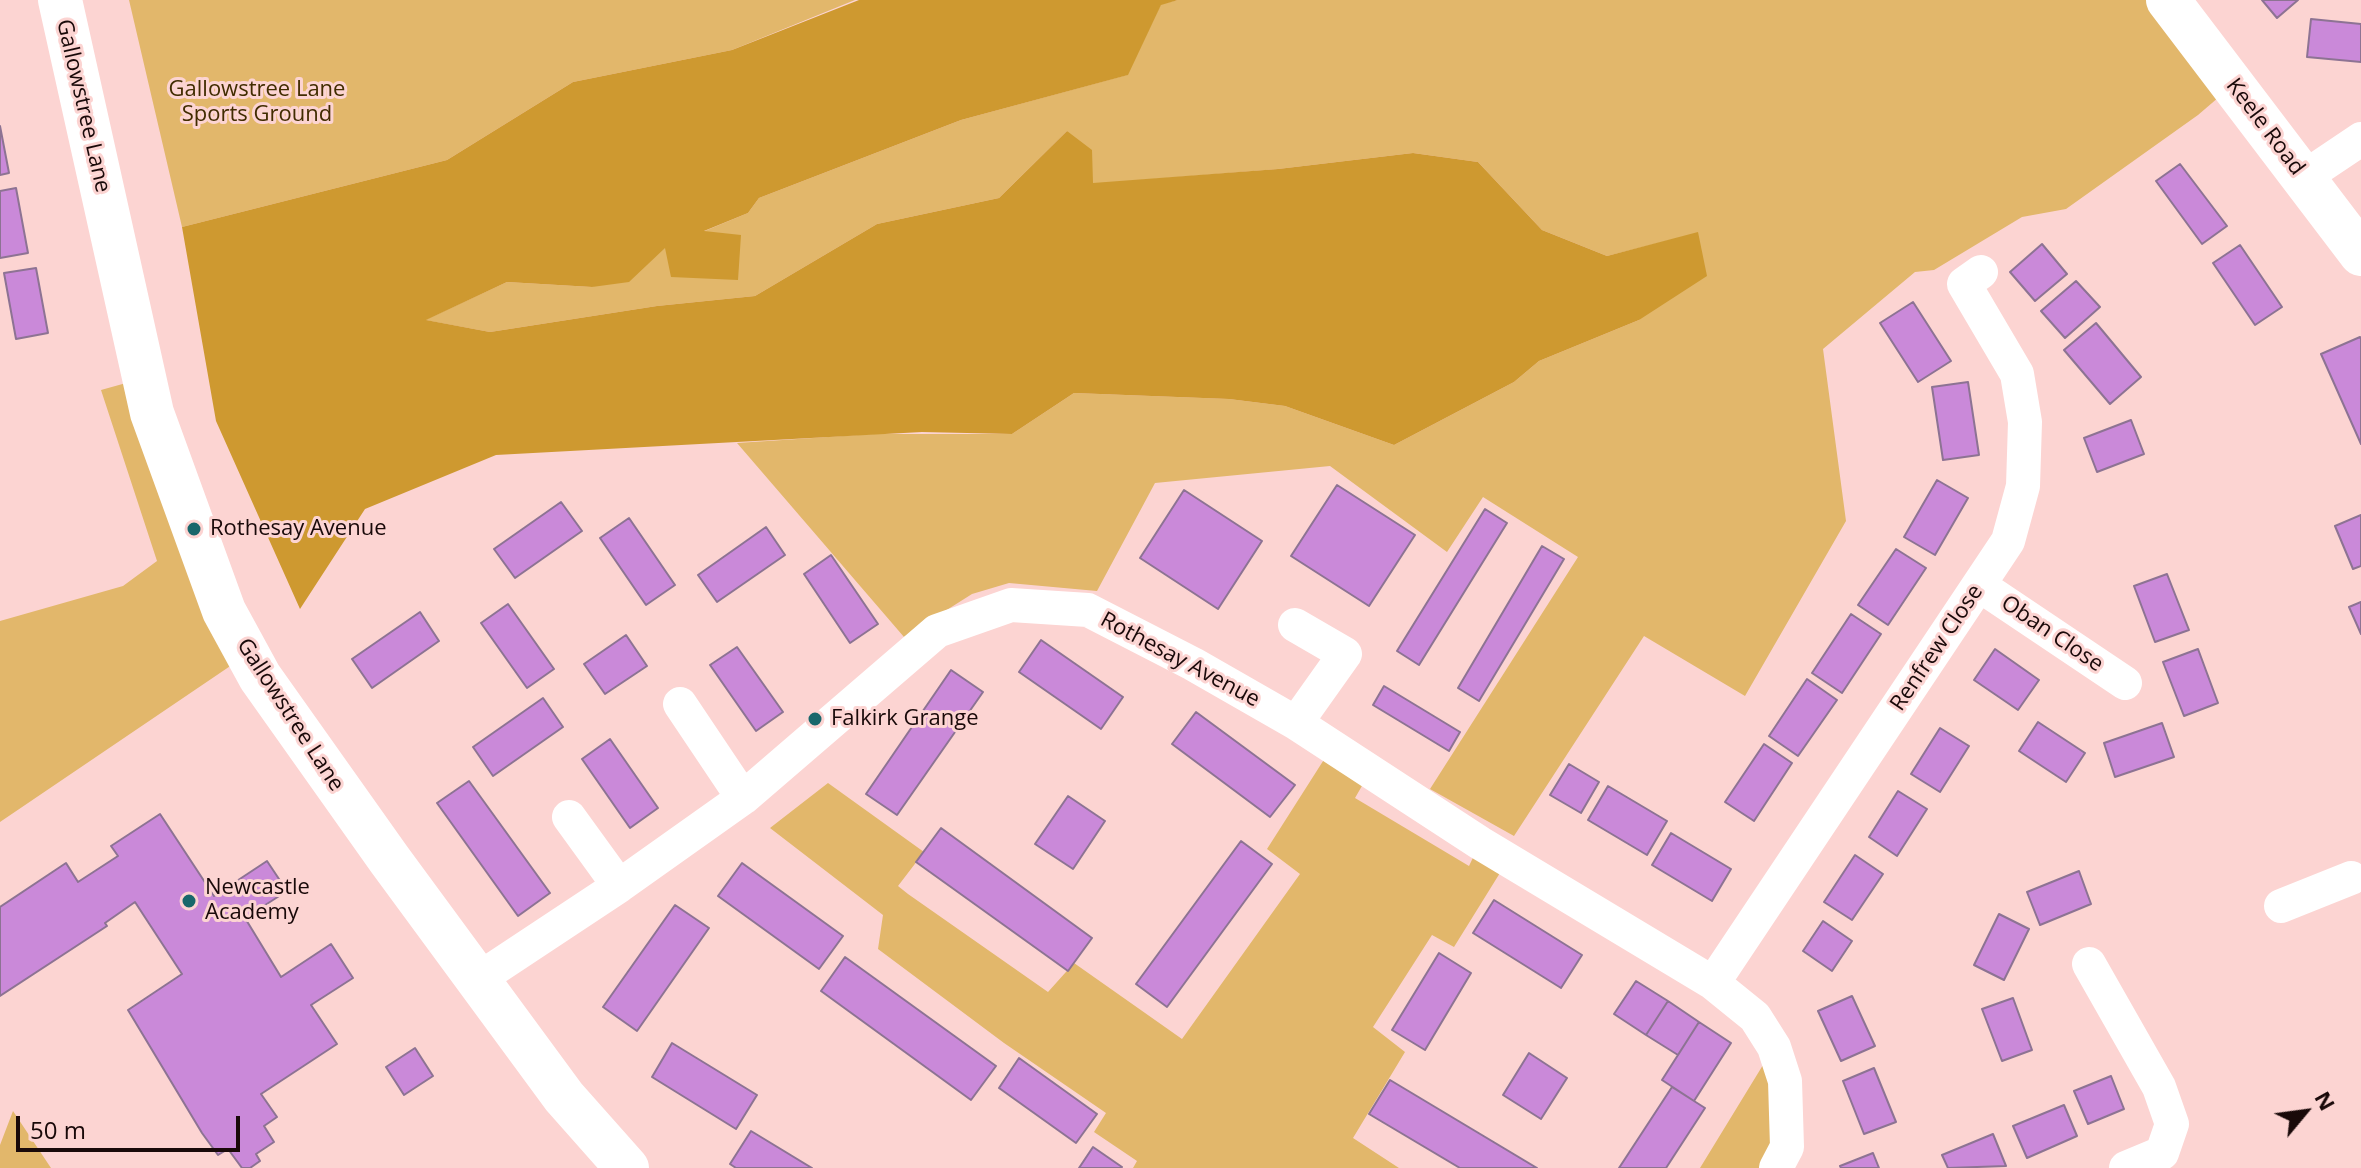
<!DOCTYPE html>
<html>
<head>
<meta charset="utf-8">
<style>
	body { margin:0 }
	#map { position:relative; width:2361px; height:1168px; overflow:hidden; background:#fcd4d2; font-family:"Open Sans",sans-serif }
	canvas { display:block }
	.north { position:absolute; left:2265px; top:1072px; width:80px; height:80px; -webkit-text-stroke:6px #fcd4d2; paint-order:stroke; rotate:61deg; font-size:22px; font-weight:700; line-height:32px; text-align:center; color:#190909 }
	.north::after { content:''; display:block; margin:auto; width:28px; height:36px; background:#190909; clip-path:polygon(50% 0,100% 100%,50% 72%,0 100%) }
	.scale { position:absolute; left:16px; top:1116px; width:224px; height:36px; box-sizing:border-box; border:4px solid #190909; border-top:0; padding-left:10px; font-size:24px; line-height:28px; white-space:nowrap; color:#190909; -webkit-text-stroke:6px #fcd4d2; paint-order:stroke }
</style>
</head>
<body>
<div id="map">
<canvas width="2361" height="1168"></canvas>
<div class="north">N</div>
<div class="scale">50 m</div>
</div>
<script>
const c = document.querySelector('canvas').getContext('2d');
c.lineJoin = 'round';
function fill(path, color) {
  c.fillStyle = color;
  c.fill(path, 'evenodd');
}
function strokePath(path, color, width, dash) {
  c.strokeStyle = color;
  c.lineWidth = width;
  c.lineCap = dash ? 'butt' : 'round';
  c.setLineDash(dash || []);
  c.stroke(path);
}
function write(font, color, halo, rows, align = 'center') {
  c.font = font + ' "Open Sans",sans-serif';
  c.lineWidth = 6;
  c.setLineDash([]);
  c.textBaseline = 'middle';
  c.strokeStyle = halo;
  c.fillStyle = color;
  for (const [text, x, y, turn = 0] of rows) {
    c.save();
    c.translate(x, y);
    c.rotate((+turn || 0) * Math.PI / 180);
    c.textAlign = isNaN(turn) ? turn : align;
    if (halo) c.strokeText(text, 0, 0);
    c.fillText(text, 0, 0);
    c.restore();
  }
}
const green = new Path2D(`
	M129 0H855L732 50 573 82 447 160 182 227Z
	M1178 0H2168L2233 85 2198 115 2066 209 2022 217 1934 270 1915 272 1823 349 1846 521 1745 696 1644 636 1514 836 1430 789 1578 557 1483 497 1447 552 1330 466 1155 483 1097 591 1009 583 972 594 904 637 737 443 874 434H1012L1074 393 1229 399 1285 406 1394 445 1514 382 1539 361 1639 320 1698 233 1607 256 1542 230 1478 162 1413 153 1278 169 1092 184 1067 131 999 198 877 224 755 296 657 306 490 332 425 320 507 282 592 287 666 247 748 213 759 198 961 120 1127 75 1161 4Z
	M144 378 248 654 0 822V621L123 586 157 561 101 390Z
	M1332 747 1370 772 1355 798 1469 866 1480 843 1508 860 1454 947 1432 935 1373 1027 1405 1052 1353 1138 1399 1168H1133L1137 1161 1094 1132 1106 1113 1004 1043 878 949 883 915 770 828 828 783 924 852 898 886 908 894 1048 992 1074 963 1182 1039 1300 874 1267 849Z
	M1774 1047 1776 1168H1700Z
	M13 1111 51 1168H0V1145Z`);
const forest = new Path2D(`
	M859 0H1178L1161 5 1128 75 961 120 759 198 748 213 704 231 741 235 738 280 671 277 665 248 629 282 592 287 507 282 426 320 490 332 657 306 755 296 877 224 999 198 1067 131 1092 150 1093 183 1278 169 1413 153 1478 162 1542 230 1607 256 1698 232 1707 276 1639 320 1539 361 1514 382 1394 445 1285 406 1229 399 1074 393 1012 434 922 432 496 455 365 509 300 609 216 421 182 227 447 160 573 82 732 50Z`);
const building = new Path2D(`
	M2262 0H2298L2277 18Z
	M2311 19 2361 24V62L2307 57Z
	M0 126 9 173 0 175Z
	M2180 164 2227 226 2202 244 2156 181Z
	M16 188 28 253 0 258V191Z
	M2042 244 2067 274 2035 301 2010 272Z
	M2240 245 2282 307 2255 325 2213 263Z
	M36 268 48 333 16 339 4 273Z
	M2076 281 2100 307 2065 338 2041 311Z
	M1913 302 1951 361 1918 382 1880 323Z
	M2096 323 2141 377 2110 404 2064 350Z
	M2360 337 2361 338V444L2321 354Z
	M1968 382 1979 455 1943 460 1932 387Z
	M2131 420 2144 454 2097 472 2084 438Z
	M1937 480 1968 498 1935 555 1904 537Z
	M1337 485 1415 535 1369 606 1291 556Z
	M1184 490 1262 541 1218 609 1140 558Z
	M561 502 582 531 515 578 494 549Z
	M1485 509 1507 523 1419 665 1397 651Z
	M2361 515V566L2353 569 2335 526Z
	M629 518 675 585 646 605 600 538Z
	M766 527 785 555 717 602 698 575Z
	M1542 546 1564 559 1479 701 1458 688Z
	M1896 549 1926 568 1888 625 1858 605Z
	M831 555 878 624 850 643 804 574Z
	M2167 574 2189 630 2155 642 2134 586Z
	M2361 602V634L2349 607Z
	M508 604 554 669 527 688 481 623Z
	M420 612 439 641 372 688 352 659Z
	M1851 614 1881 634 1842 693 1812 673Z
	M626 635 647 666 605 694 584 664Z
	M1041 640 1123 697 1101 729 1019 672Z
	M737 647 783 712 756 731 710 665Z
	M1995 649 2039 680 2018 710 1974 680Z
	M2198 649 2218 703 2184 716 2163 662Z
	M951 670 983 692 897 815 866 794Z
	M1807 679 1837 700 1798 756 1769 736Z
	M1384 686 1460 732 1449 751 1373 705Z
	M543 698 563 727 493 776 473 747Z
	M1196 712 1295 785 1270 817 1172 744Z
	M2038 722 2085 753 2066 782 2019 751Z
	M2162 723 2174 757 2115 777 2104 743Z
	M1940 728 1969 746 1940 792 1911 774Z
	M610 739 658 808 630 828 582 759Z
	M1764 744 1792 763 1754 821 1725 802Z
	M1569 764 1599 782 1581 813 1550 795Z
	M469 781 550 893 518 916 437 803Z
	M1608 786 1667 821 1647 855 1588 820Z
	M1898 791 1927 809 1897 856 1869 837Z
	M1068 796 1105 821 1073 869 1035 844Z
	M160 814 214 896 267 861 287 891 245 918 281 977 331 944 353 978 311 1005 337 1044 261 1094 277 1117 264 1126 274 1142 256 1154 260 1161 250 1168H242L228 1149 218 1155 202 1133 128 1010 182 974 135 902 105 923 107 926 0 996V907L66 863 78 882 118 856 111 846Z
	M941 828 1092 938 1068 971 916 862Z
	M1671 833 1731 869 1712 901 1652 865Z
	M1241 841 1272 864 1167 1007 1136 984Z
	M1855 855 1883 874 1852 920 1824 902Z
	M742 863 843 936 819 969 718 896Z
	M2079 871 2091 904 2040 925 2027 892Z
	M1494 900 1582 955 1561 988 1473 933Z
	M675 905 709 928 637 1031 603 1007Z
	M1999 914 2029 929 2004 980 1974 965Z
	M1823 921 1852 941 1832 971 1803 951Z
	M1439 953 1471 973 1425 1050 1392 1030Z
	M845 957 996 1066 971 1100 821 991Z
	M1636 981 1668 1001 1646 1035 1614 1014Z
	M1852 996 1875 1046 1841 1061 1818 1011Z
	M2013 998 2032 1050 2002 1061 1982 1009Z
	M1668 1001 1699 1022 1678 1055 1646 1035Z
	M1699 1022 1731 1043 1694 1101 1662 1080Z
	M672 1043 757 1095 736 1129 652 1077Z
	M415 1048 433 1076 404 1095 386 1067Z
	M1529 1053 1567 1078 1541 1119 1503 1095Z
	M1019 1058 1097 1114 1076 1143 999 1088Z
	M1874 1068 1896 1122 1864 1134 1843 1081Z
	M2111 1076 2124 1109 2088 1124 2074 1091Z
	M1390 1080 1537 1168H1460L1369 1114Z
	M1672 1087 1705 1108 1666 1168H1619Z
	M2064 1105 2077 1136 2027 1158 2013 1126Z
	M751 1131 812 1168H736L730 1164Z
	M1993 1134 2006 1166 1948 1168 1942 1155Z
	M1093 1147 1122 1167 1121 1168H1079Z
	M1873 1153 1879 1168H1841L1840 1166Z`);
const street = new Path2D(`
	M2303 178 2361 139
	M1979 585 2125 683
	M1295 625 1345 654 1296 723
	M680 704 743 798
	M569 817 619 886
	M2281 906 2351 878
	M2089 964 2159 1087 2172 1124 2162 1153 2126 1168
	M477 980 619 886 743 798 937 631 1011 605 1088 610 1193 664 1296 723 1480 843 1713 983 1755 1017 1774 1047 1785 1081 1787 1147 1776 1168
	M1713 983 2008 541 2023 486 2025 422 2017 374 1964 284 1981 272`);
const secondary = new Path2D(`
	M60 0 152 413 224 611 260 677 389 859 564 1097 627 1168`);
const primary = new Path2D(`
	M2168 0 2361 254`);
const markers = [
	[194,529,8,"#19676b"],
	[815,719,8,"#19676b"],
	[189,901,8,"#19676b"]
];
const parkNames = [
	["Gallowstree Lane",257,90],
	["Sports Ground",257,115]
];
const streetNames = [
	["Gallowstree Lane",83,106,77],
	["Keele Road",2265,127,53],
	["Oban Close",2052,634,34],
	["Renfrew Close",1937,648,-56],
	["Rothesay Avenue",1180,660,28],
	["Gallowstree Lane",290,715,57]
];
const poiNames = [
	["Rothesay Avenue",210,529],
	["Falkirk Grange",831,719],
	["Newcastle",205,888],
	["Academy",205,913]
];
fill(green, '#e2b76b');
fill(forest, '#ce9930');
fill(building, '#ca89d9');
strokePath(building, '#8d7393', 2);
strokePath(street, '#fff', 34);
strokePath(secondary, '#fff', 44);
strokePath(primary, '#fff', 44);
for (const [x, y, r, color] of markers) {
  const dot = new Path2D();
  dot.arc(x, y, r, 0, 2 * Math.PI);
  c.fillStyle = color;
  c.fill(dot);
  strokePath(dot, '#fcd4d2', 3);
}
write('22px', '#412c00', '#fcd4d2', parkNames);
write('22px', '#190909', '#fcd4d2', streetNames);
write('22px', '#190909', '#fcd4d2', poiNames, 'left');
</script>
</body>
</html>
